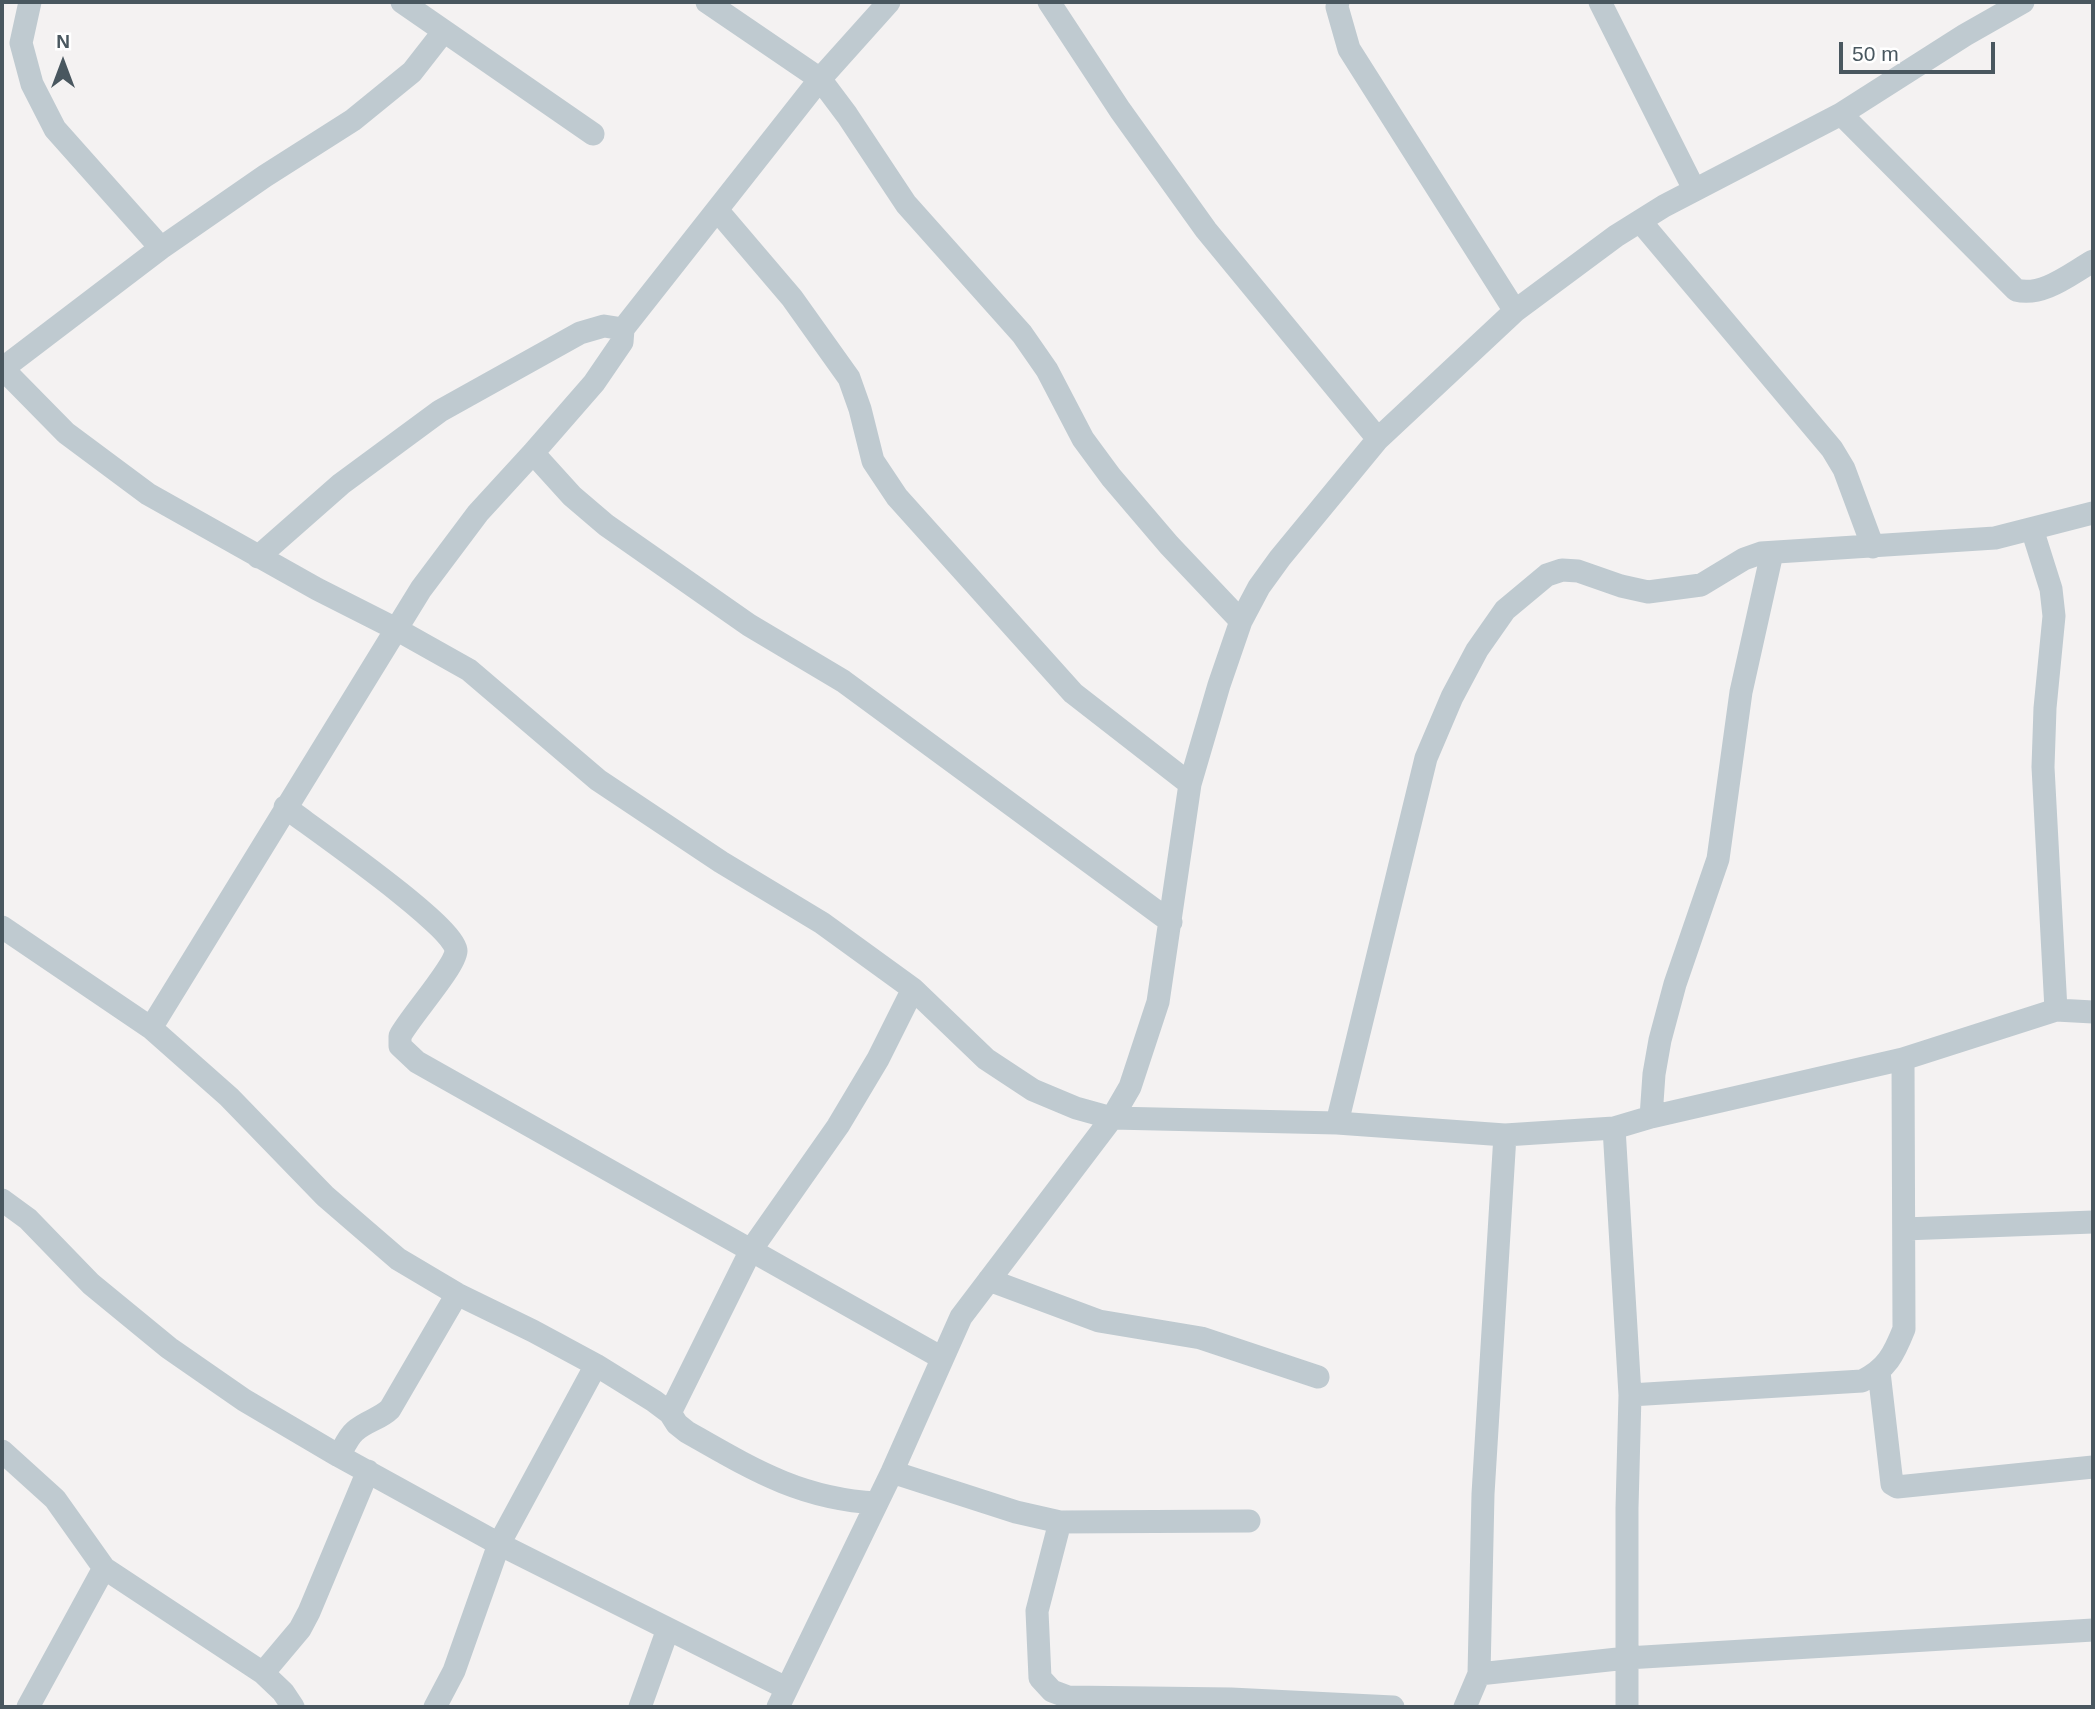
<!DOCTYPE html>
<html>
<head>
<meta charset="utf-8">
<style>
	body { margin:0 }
	#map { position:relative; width:2095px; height:1709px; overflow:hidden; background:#f4f2f2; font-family:Helvetica,sans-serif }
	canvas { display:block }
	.frame { position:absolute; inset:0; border:4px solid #49575f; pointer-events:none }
	.north { position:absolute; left:28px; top:28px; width:70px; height:70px; -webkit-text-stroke:5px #fff; paint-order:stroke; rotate:0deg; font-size:19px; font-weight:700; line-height:28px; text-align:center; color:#49575f }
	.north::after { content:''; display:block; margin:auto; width:24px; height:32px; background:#49575f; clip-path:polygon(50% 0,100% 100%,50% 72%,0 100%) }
	.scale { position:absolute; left:1839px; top:42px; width:156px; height:32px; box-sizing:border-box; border:4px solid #49575f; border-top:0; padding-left:9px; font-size:21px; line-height:24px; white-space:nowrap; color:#49575f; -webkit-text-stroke:5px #fff; paint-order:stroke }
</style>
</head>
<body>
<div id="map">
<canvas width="2095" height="1709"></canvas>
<div class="frame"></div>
<div class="north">N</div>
<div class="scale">50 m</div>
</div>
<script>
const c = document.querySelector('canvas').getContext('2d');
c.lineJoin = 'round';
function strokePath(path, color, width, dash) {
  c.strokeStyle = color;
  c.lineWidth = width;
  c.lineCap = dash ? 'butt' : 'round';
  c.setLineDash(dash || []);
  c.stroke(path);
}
const street = new Path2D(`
	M30 2 21 43 32 84 55 129 161 248
	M402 2 593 134
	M707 2 820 79 847 115 906 204 1022 334 1047 370 1083 439 1111 477 1169 545 1241 621
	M1049 2 1120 110 1206 230 1378 439
	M1338 2 1337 7 1349 49 1515 311
	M1600 2 1694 189
	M1841 114 2016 290C2043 297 2070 274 2093 261
	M717 210 792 298 849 378 860 409 873 461 897 497 1073 693 1190 784
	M1640 221 1832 449 1844 469 1873 547
	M2 368 66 433 148 494 317 589 396 629 469 670 598 780 721 862 822 923 913 989 986 1059 1033 1090 1076 1108 1112 1118 1337 1123 1505 1135 1614 1128 1651 1117 1903 1059 2056 1010 2093 1012
	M2 369 161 248 265 176 353 120 412 72 444 31
	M533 453 572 496 606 525 749 625 843 681 1171 922
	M2032 529 2051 589 2054 616 2045 708 2043 767 2056 1010
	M258 557 341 484 440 411 580 333 604 326 623 329
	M285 807C310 826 458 928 456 951 455 967 410 1017 400 1036V1046L417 1062 942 1358
	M2 927 151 1028 229 1097 325 1196 398 1259 457 1294 533 1331 596 1365 654 1401 670 1413 677 1424 687 1432C752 1469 800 1499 877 1503
	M151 1028 421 589 478 513 533 453 594 383 622 342 623 329 820 79 889 2
	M1651 1117 1654 1074 1660 1040 1675 984 1718 859 1741 692 1772 553
	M1337 1123 1426 758 1452 697 1477 650 1505 610 1547 575 1562 570 1578 571 1621 586 1648 592 1701 585 1744 559 1761 553 1995 538 2093 513
	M1614 1128 1630 1395 1627 1508V1707
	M2 1200 28 1219 91 1284 169 1348 244 1400 339 1456 499 1544 786 1688
	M1904 1229 2093 1222
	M989 1280 1099 1321 1201 1338 1318 1377
	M1879 1372 1892 1484 1897 1487 2093 1467
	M1630 1395 1862 1381C1887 1369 1894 1354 1904 1329L1903 1059
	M670 1413 751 1250 838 1126 878 1059 913 989
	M2 1451 55 1499 104 1568 263 1673 283 1692 293 1707
	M339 1456C344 1447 348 1437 355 1431 366 1421 380 1419 390 1409L457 1294
	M892 1472 1016 1512 1060 1522 1249 1521
	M1060 1522 1037 1611 1040 1678 1052 1691 1068 1697 1231 1699 1393 1707
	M263 1673 300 1629 309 1612 368 1471
	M1479 1674 1627 1658 2093 1630
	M28 1707 104 1568
	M435 1707 454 1671 499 1544 596 1365
	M640 1707 668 1629
	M778 1707 892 1472 961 1317 1112 1118 1130 1087 1158 1002 1190 784 1219 685 1241 621 1259 587 1280 558 1378 439 1515 311 1616 236 1664 206 1841 114 1965 35 2023 2
	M1465 1707 1479 1674 1483 1494 1505 1135`);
strokePath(street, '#bfcad0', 23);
</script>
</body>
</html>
